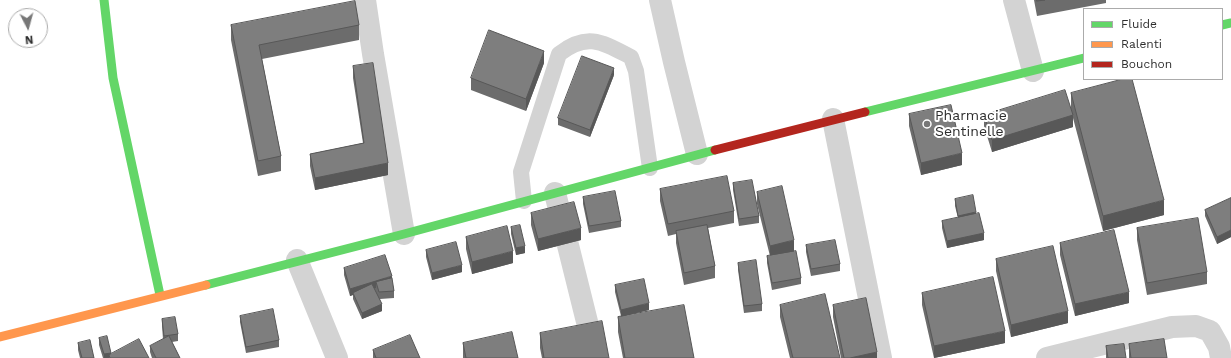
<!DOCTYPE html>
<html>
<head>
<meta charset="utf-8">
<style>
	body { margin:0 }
	#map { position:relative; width:1231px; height:358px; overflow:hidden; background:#fff; font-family:"Work Sans",sans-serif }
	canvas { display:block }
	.legend { position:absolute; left:1083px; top:8px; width:140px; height:72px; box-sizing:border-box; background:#fff; border:1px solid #ababab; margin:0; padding:5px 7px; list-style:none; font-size:12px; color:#2e2e2e }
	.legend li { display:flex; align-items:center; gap:8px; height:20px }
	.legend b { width:20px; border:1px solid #ababab }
	.north { position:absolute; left:8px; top:8px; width:40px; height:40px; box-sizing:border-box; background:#fff; border:1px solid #ababab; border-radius:50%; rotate:174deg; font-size:11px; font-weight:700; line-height:16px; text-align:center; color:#2e2e2e }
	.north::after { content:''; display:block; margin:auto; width:14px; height:18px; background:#777; clip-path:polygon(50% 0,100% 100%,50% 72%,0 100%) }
</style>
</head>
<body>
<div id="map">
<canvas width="1231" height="358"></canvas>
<ul class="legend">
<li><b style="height:5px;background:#63d668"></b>Fluide</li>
<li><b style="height:5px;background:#ff974d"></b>Ralenti</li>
<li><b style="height:5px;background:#b3261e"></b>Bouchon</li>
</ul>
<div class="north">N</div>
</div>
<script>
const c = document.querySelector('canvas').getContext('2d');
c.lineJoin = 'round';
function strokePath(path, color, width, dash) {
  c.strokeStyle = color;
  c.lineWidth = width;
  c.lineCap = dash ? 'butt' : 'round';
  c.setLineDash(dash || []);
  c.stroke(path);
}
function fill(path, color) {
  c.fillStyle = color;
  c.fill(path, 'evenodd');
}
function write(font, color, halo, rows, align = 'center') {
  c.font = font + ' "Work Sans",sans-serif';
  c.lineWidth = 4;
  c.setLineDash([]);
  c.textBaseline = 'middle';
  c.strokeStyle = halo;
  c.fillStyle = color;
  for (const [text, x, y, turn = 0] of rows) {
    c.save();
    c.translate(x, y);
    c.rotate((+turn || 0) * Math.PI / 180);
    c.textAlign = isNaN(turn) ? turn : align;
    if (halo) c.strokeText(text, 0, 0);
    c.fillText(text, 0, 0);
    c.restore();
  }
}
const lane = new Path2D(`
	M524 201 521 172 559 54C587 32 602 42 631 57L636 71 650 168`);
const street = new Path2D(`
	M365 0 373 54 404 234
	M660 0 674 62 697 154
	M1014 0 1033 71
	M833 119 881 358
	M555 193 596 358
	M297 260 337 358
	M1047 358 1172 327 1196 326 1210 331 1219 347 1221 358`);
const fast = new Path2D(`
	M104 0 113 78 160 295
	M1222 25 1231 23
	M865 112 1084 58
	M206 285 404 234 715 150`);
const slow = new Path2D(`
	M0 337 206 285`);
const jam = new Path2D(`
	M715 150 865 112`);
const wall = new Path2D(`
	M1034 0H1106V3L1037 16Z
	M231 25H359V40L262 59 281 156V171L258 176 231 40Z
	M544 63 526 111 471 90V78Z
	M353 66 388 175 315 190 310 166V154L363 143 353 78Z
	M614 75 590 137 558 125V118Z
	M1071 93 1164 215 1103 231 1073 118V127L992 152 984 126V115L1071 107Z
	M909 114 962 165 921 175 909 126Z
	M733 183 759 216V223L739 226 733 190Z
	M660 189 734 211V223L708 228 715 266V278L684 285 676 243V234L668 236 660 201Z
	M757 192 794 251 801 278V284L772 290 767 263V256H770L757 204Z
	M583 197 621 221V227L589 233 583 204Z
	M1231 198V237L1217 244 1205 216V210Z
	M955 199 976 214 984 240 947 248 942 228V221L958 218 955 206Z
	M531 213 581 240 538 251 531 225Z
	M511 227 525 253 516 255 511 234Z
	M1137 228 1207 272V284L1147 295 1137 240Z
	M466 237 513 263 472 274 466 249Z
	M1060 243 1129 303 1075 316 1060 255Z
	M806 245 840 264V271L811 276 806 252Z
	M426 250 462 272 432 280 426 257Z
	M996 259 1068 323 1011 337 996 271Z
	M738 263 762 304V311L744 313 738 270Z
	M344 268 392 280 394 291V298L380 299 382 311 362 319 353 299V295L350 296 344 275Z
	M615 285 649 310 626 315 694 358H623L618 332V317L621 316 615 292Z
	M922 293 1005 343 934 358 922 305Z
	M780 305 840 358H790L780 317Z
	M833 305 877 358H841L833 317Z
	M240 316 279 340V347L246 353 240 322Z
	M162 319 178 334V341L172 342 180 358H152L150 352V346L163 339 162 326Z
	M540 333 609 358H542L540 348Z
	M99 338 111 354 149 358H103L99 345Z
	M78 343 94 358H80L78 350Z
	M463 343 518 358H463Z
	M1129 344 1167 358H1129Z
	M1106 346 1126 358H1106Z
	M373 350 420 358H373Z`);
const shadedWall = new Path2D(`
	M544 51V63L526 111V99Z
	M614 68V75L590 137V130Z
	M1073 115V127L992 152V140Z
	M962 153V165L921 175V163Z
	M388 163V175L315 190V178Z
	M1164 200V215L1103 231V216Z
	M976 212V219L958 223V216Z
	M581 228V240L538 251V239Z
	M1231 230V237L1217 244V237Z
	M984 233V240L947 248V241Z
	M794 240V252L770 258V246Z
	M525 246V253L516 255V248Z
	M513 251V263L472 274V262Z
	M462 265V272L432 280V273Z
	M392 276V283L376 282V288L354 295 353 293V295L350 296V289Z
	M1129 292V303L1075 316V304Z
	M649 303V310L621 317V310Z
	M382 304V311L362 319V313Z
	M1068 311V323L1011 337V325Z
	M1005 331V343L934 358V346Z
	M877 352V358H850Z
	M111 353V358L109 355V358H104V354Z`);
const building = new Path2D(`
	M1037 0H1045L1037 1Z
	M355 1 359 25 259 45 281 156 258 161 231 25Z
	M489 30 544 51 526 99 471 78Z
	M582 56 614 68 590 130 558 118Z
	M373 63 388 163 315 178 310 154 364 143 353 66Z
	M1123 79H1132L1164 200 1103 216 1071 93Z
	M1065 90 1073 115 992 140 984 115Z
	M951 105 962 153 921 163 909 114Z
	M727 176 734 211 668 224 660 189Z
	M752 180 759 216 739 219 733 183Z
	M782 186 794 240 770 246 757 192Z
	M615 191 621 221 589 226 583 197Z
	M973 195 976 212 958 216 955 199Z
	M1231 198V230L1217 237 1205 210Z
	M574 202 581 228 538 239 531 213Z
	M979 213 984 233 947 241 942 221Z
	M1198 218 1207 272 1147 283 1137 228Z
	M520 225 525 246 516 248 511 227Z
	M707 225 715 266 684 273 676 231Z
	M507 226 513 251 472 262 466 237Z
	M1114 230 1129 292 1075 304 1060 243Z
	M835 240 840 264 811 269 806 245Z
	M456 242 462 265 432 273 426 250Z
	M1053 246 1068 311 1011 325 996 259Z
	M796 251 801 278 772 283 767 256Z
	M385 255 392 276 350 289 344 268Z
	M756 260 762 304 744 306 738 263Z
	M993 277 1005 331 934 346 922 293Z
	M392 278 394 291 379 292 376 282Z
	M644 279 649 303 621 310 615 285Z
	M372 284 382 304 362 313 353 293Z
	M825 294 840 358H793L780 305Z
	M866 298 877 352 850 358H844L833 305Z
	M684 305 694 358H625L618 317Z
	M273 309 279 340 246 347 240 316Z
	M175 317 178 334 164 336 162 319Z
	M602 321 609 358H544L540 333Z
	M512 332 518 358H466L463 343Z
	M410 335 420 358H376L373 350Z
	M107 336 111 353 104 354 99 338Z
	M169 336 180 358H156L150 346Z
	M139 339 149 358H110L109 355Z
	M1164 339 1167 358H1131L1129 344Z
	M90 340 94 358H82L78 343Z
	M1124 344 1126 358H1108L1106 346Z`);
const markers = [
	[927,124,4,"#777"]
];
const poiNames = [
	["Pharmacie",935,116],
	["Sentinelle",935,132]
];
strokePath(lane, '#d3d3d3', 16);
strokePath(street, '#d3d3d3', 22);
strokePath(fast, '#63d668', 9);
strokePath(slow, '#ff974d', 9);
strokePath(jam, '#b3261e', 9);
fill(wall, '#6c6c6c');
fill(shadedWall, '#585858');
fill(building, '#7e7e7e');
strokePath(building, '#585858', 1);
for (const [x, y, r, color] of markers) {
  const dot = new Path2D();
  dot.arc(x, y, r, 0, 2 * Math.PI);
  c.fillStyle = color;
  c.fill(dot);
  strokePath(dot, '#fff', 1.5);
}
write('14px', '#2e2e2e', '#fff', poiNames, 'left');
</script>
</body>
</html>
